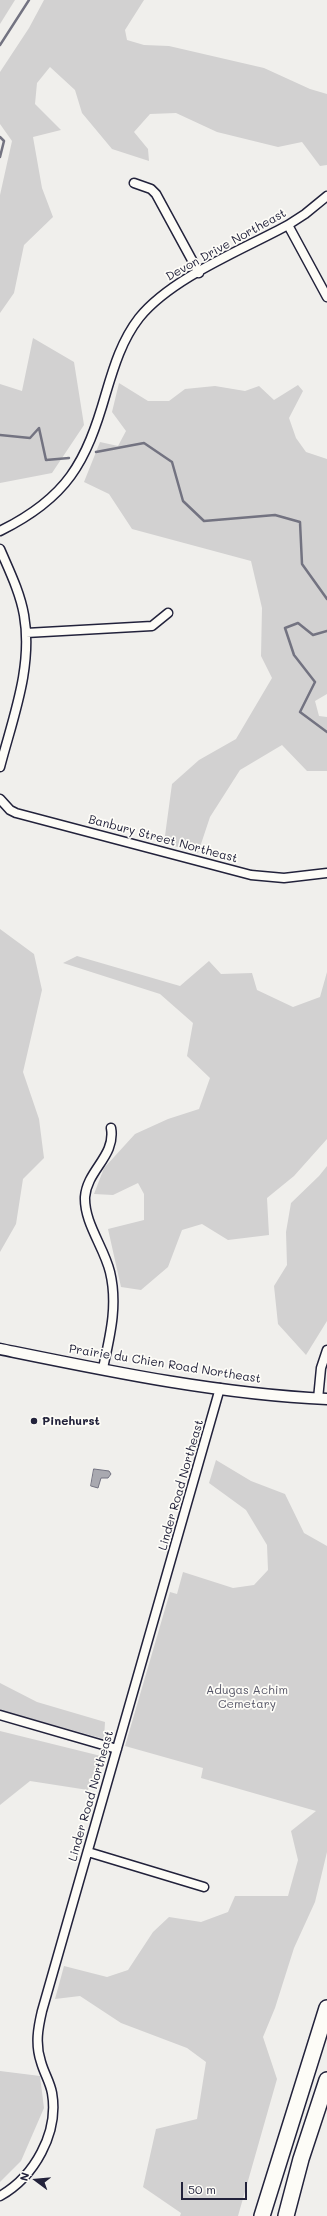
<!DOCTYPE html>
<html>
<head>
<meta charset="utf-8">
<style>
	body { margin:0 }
	#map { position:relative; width:327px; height:2216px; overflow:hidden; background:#f0efec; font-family:Mali,sans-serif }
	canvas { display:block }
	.north { position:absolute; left:16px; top:2160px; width:40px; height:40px; -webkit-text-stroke:3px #fdfcf7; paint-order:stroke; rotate:286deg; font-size:11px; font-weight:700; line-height:16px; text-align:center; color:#22223b }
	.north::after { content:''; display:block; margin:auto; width:14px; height:18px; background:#22223b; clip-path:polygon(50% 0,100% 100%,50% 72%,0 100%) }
	.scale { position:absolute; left:181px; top:2182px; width:66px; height:18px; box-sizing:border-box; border:2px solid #22223b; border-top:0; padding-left:5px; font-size:12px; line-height:14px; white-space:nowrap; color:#22223b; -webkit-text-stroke:3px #fdfcf7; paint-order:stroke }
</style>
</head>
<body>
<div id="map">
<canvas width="327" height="2216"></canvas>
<div class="north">N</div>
<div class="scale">50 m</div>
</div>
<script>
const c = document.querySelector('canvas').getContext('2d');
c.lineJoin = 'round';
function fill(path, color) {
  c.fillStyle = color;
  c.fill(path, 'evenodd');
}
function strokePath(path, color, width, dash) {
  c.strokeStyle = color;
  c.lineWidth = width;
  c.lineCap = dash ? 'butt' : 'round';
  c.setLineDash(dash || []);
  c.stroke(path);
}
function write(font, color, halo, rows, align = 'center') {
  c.font = font + ' Mali,sans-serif';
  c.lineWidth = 3.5;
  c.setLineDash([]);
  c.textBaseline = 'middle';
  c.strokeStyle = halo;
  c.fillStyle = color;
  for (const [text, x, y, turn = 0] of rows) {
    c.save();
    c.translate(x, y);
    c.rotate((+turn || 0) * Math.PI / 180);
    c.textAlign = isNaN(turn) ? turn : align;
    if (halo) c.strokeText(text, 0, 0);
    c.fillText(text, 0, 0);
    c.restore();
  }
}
const green = new Path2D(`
	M0 0H15L0 24Z
	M44 0H144L125 30 127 40 144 45 169 46 264 68 310 89 327 94V165L320 166 302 142 278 147 217 132 176 113 150 114 134 132 148 149 149 161 112 149 82 113 75 90 50 67 37 83 35 104 61 130 33 137 42 188 53 217 24 245 14 293 0 313V195L12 141 0 124V72L29 28Z
	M33 338 74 362 84 425 52 473 0 483V384L22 391Z
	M119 383 148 401H169L185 389 215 386 245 391 259 386 274 400 298 385 303 391 289 418 296 438 306 452 327 459V694L315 701 319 716 327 717V771H307L282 745 240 770 210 817 198 853 164 843 172 784 199 760 236 739 272 678 261 656 262 608 251 561 132 529 109 494 84 482 100 442 118 446 126 431 112 412Z
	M0 929 34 954 42 990 23 1072 39 1119 44 1158 23 1179 16 1224 0 1252Z
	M77 956 180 986 209 961 221 974 252 973 257 990 293 1007 320 997 327 972V1139L294 1176 267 1198 269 1235 228 1240 202 1224 182 1230 168 1267 141 1290 121 1287 108 1229 144 1220V1194L138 1183 113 1195 94 1194 104 1168 135 1134 168 1119 199 1109 210 1078 187 1056 193 1023 160 994 63 963Z
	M327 1166V1321L306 1355 278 1324 274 1286 287 1265 286 1232 291 1203 319 1176Z
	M216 1460 251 1481 285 1494 304 1533 327 1546V1852L315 1902 294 1948 275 2008 263 2037 277 2079 238 2216H180L181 2213 143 2187 156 2129 197 2119 206 2062 187 2048 121 2023 80 1996 55 1999 64 1966 107 1977 128 1970 153 1932 169 1917 201 1922 228 1912 235 1896H288L298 1860 291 1831 316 1811 201 1778 203 1768 125 1746 170 1592 177 1594 183 1572 233 1588 254 1585 268 1570 267 1545 246 1510 209 1483Z
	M0 1683 37 1702 105 1722 104 1739 0 1710Z
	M0 1731 101 1756 88 1790 30 1781 0 1805Z
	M0 2071 40 2076 44 2108 21 2161 0 2182Z`);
const water = new Path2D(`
	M94 1469 109 1471 111 1474 108 1478H101L98 1488 91 1486Z`);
const stream = new Path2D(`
	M0 45 29 0
	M0 137 4 141 0 157
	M0 435 30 438 39 428 46 460 69 458
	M96 452 144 443 172 462 183 501 204 521 275 515 300 522 302 564 327 599
	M327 631 313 635 298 623 285 628 294 655 315 682 300 712 327 732`);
const minor = new Path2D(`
	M134 183 151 189 156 194 199 273
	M288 225 327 297
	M0 531C67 498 86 463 106 393 114 366 122 340 139 318 171 278 242 250 288 225L305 214 327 196
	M0 549C9 570 20 592 24 615 33 667 13 717 0 767
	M26 633 152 626 168 613
	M0 799 10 810 16 813 251 875 284 878 327 873
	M103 1368C110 1336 118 1305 110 1272 104 1247 84 1223 85 1197 87 1170 116 1156 111 1128
	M318 1399 321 1368 327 1350
	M0 1715 117 1749
	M88 1852 204 1887
	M0 2196C34 2177 59 2133 52 2093 50 2082 44 2073 41 2062 35 2044 38 2028 42 2011L220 1388`);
const tertiary = new Path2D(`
	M0 1349C108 1371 217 1394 327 1399`);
const motorway = new Path2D(`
	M262 2216 327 2008
	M286 2216 301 2159 327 2080`);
const markers = [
	[34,1421,4,"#22223b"]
];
const streetNames = [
	["Devon Drive Northeast",226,245,-29],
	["Banbury Street Northeast",163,839,15],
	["Prairie du Chien Road Northeast",165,1364,9],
	["Linder Road Northeast",181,1485,-74],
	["Linder Road Northeast",91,1796,-74]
];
const poiNames = [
	["Pinehurst",42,1421]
];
const parkNames = [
	["Adugas Achim",247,1690],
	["Cemetary",247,1704]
];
fill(green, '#d2d1d1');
fill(water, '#a9a9b0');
strokePath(water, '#737381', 1);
strokePath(stream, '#737381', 2.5);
strokePath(minor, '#22223b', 11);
strokePath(tertiary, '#22223b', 13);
strokePath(motorway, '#22223b', 18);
strokePath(minor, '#fdfcf7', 8);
strokePath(tertiary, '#fdfcf7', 10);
strokePath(motorway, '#fdfcf7', 15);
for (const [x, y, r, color] of markers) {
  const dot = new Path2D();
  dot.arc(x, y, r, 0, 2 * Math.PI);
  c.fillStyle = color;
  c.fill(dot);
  strokePath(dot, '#fdfcf7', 1.5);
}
write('12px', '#22223b', '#fdfcf7', streetNames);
write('bold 12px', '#22223b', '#fdfcf7', poiNames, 'left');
write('12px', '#575768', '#fdfcf7', parkNames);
</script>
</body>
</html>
